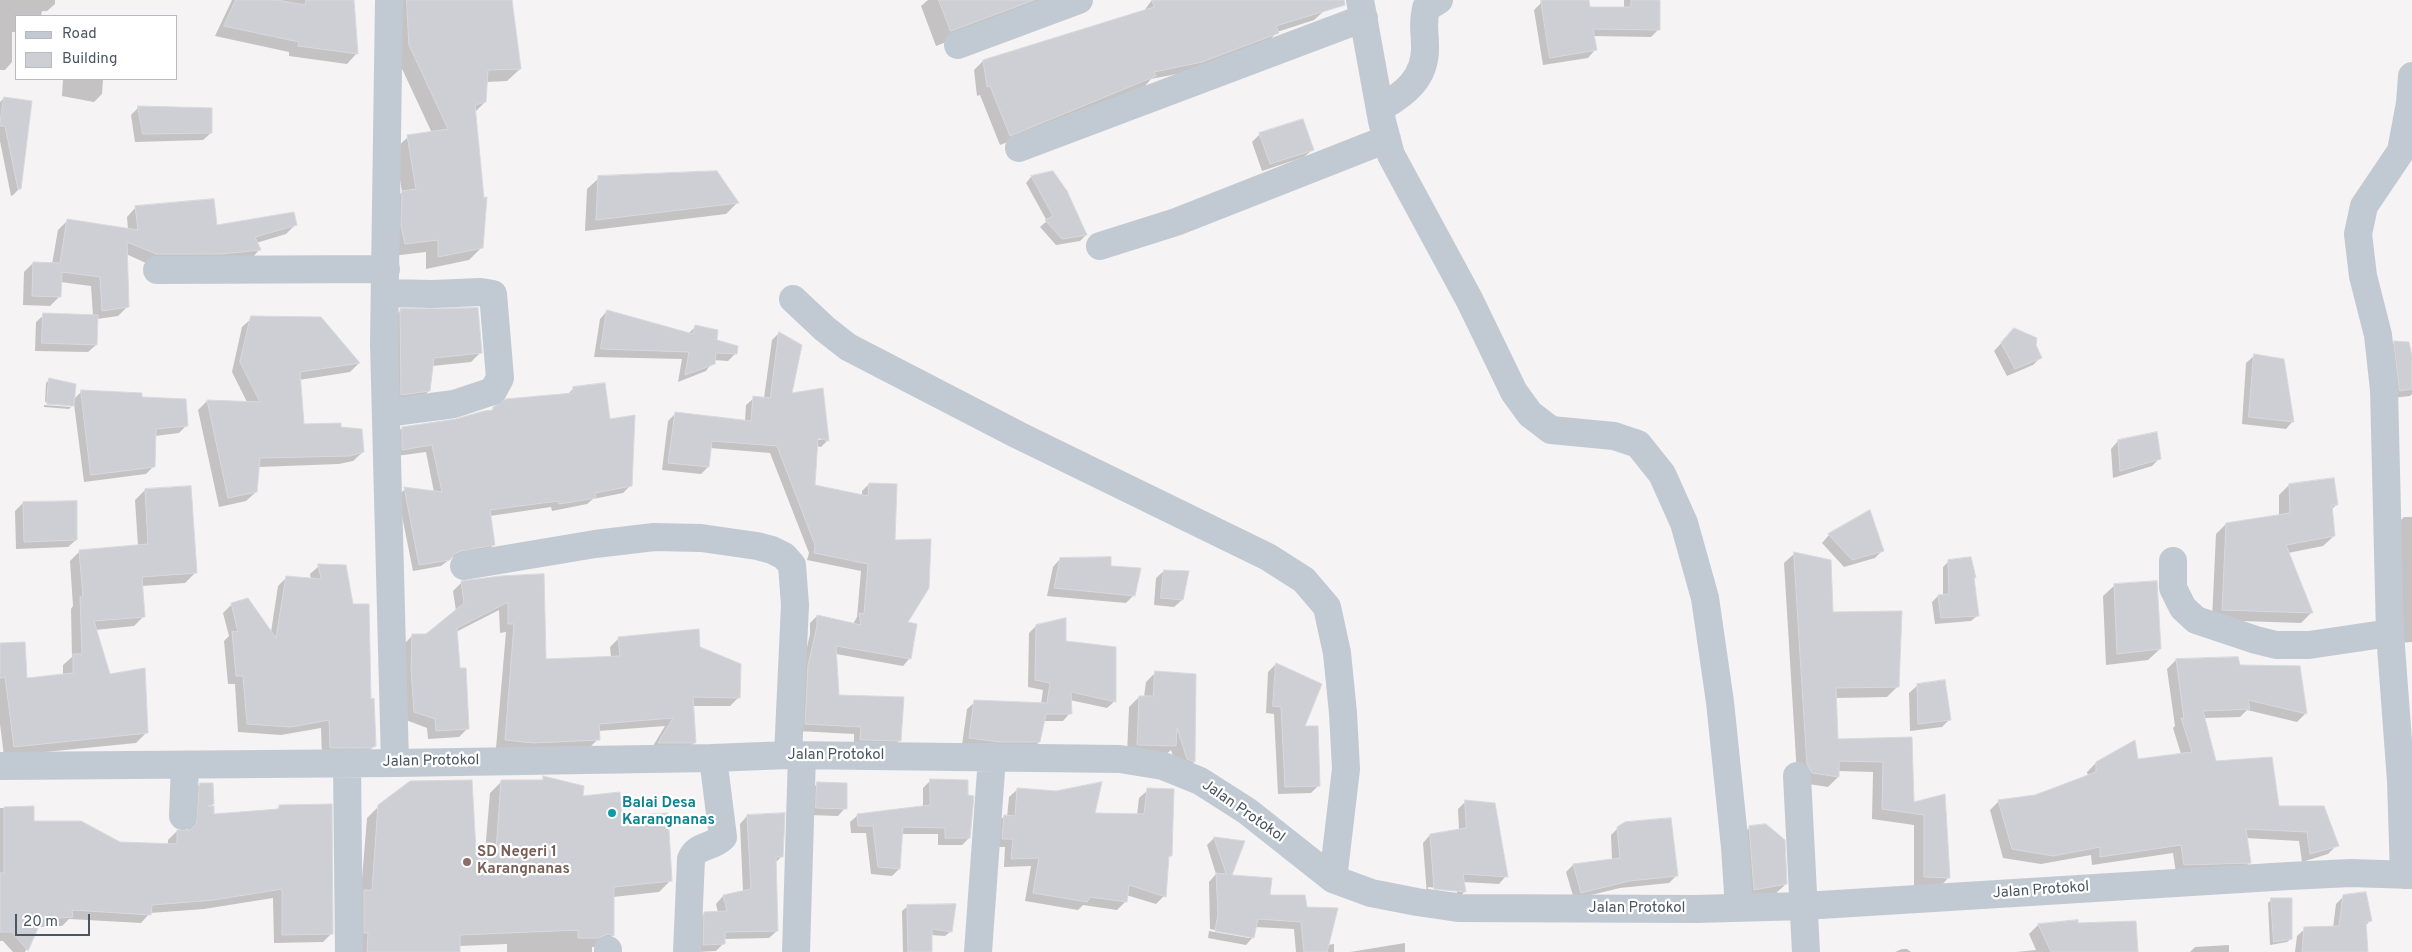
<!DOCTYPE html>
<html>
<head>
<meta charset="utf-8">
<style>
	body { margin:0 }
	#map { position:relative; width:2412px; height:952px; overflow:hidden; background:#f5f3f3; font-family:Overpass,sans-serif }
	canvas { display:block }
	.legend { position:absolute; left:15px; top:15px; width:162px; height:65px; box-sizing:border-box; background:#fff; border:1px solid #b7bbc0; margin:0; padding:6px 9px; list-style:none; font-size:15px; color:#4a5661 }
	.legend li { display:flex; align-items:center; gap:10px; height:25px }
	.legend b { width:25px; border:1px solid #b7bbc0 }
	.scale { position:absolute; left:15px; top:914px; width:75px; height:22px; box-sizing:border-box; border:2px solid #4a5661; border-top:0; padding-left:6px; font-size:15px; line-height:18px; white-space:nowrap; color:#4a5661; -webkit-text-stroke:4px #fff; paint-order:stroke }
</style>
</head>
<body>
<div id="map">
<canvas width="2412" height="952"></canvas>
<ul class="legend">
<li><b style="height:6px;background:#c1cad2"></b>Road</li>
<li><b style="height:14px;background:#cdcfd5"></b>Building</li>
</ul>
<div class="scale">20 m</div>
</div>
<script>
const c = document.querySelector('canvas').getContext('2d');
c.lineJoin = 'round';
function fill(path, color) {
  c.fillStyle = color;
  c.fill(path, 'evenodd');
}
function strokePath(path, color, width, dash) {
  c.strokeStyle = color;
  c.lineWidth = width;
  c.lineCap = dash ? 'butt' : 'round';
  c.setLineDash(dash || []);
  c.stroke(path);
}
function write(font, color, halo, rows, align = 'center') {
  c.font = font + ' Overpass,sans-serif';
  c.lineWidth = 4.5;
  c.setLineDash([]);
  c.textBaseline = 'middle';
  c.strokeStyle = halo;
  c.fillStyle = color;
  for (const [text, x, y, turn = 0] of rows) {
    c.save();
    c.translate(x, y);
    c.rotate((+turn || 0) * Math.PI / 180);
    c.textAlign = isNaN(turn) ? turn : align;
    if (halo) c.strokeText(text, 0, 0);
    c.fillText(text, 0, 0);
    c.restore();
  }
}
const shadow = new Path2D(`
	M0 0H55V4L47 11H42L41 16H16V32H12V62L5 70H0Z
	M232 0H353L357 53 347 64 289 56V52L215 36Z
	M395 0H511L520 69 507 81 486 82 485 102 475 112 482 247 469 260 426 269V252L392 256 389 205 402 192 395 149 408 137 432 133 397 58Z
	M928 0H1057L936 46 921 6Z
	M1152 0H1321L1324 11 1314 20 1277 32 1267 43 1192 71 1151 79 1145 86 1000 145 980 95 977 96 974 70 983 61 1143 12Z
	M1554 0H1587L1589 8 1624 9V0H1659V29L1651 37 1593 36 1595 50 1588 58 1543 65 1534 10 1542 2Z
	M63 79H103L102 94 94 102 62 96Z
	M4 98 20 188 13 195 11 196 0 141V102Z
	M139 107 211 133 203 140 135 142 131 115Z
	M1260 134 1312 150 1304 157 1262 171 1252 142Z
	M1052 172 1086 235 1080 241 1056 245 1040 227 1047 221 1026 183 1031 177Z
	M599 178 737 203 726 214 585 231 587 189Z
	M136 207 216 226 296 224 286 234 256 243 260 249 251 259 146 263 126 254 128 306 118 316 97 319 96 345 88 352 35 351 36 322 44 315 93 316 91 286 60 282V296L50 306 23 305 24 272 33 263 52 264 58 230 67 221 128 229 127 217Z
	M401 310 481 352 471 362 432 366 429 391 419 400 392 404 391 320Z
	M607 311 688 334 695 327 736 353 728 361 714 360 706 371 678 382 682 359 594 357 600 319Z
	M252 318 359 363 350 372 299 380 303 425 340 429 363 452 353 461 339 464 258 467 256 492 246 501 219 507 198 410 207 401 247 402 232 372 242 327Z
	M779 333 791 394 828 440 821 447 816 446 814 486 862 496V491L869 484 894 541 910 658 903 666 836 654 838 696 900 740 893 747H854V734L798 731 801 673 810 634V623L817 616 853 624 857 617 861 571 807 560 809 553 770 453 710 448 708 467 701 474 662 470 668 421 675 414 745 422 746 405 754 398H764L772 340ZM812 436 821 438V440L812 438Z
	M2007 337 2034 345 2040 358 2033 365 2007 376 1994 351Z
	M2395 342 2412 362V394L2410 396 2392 398 2387 350Z
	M2254 356 2293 421 2286 429 2242 424 2246 363Z
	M49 380 73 400 81 392 141 395V399L187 425 179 433 155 436 154 466 146 474 84 482 74 404 71 407V405L45 402 46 383Z
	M573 389 609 421 631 485 623 493 593 499 587 504 552 511 551 507 490 516 494 544 487 552 453 557 441 566 413 571 398 496 405 489 434 492 426 452 396 456 395 435 402 428 456 421 491 411 494 408 567 395Z
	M44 405 71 407 69 409 44 407Z
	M2118 441 2160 458 2152 466 2113 478 2111 449Z
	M2289 485 2337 504 2331 510 2334 536 2323 546 2288 553 2311 613 2301 623 2212 620 2216 534 2226 524 2279 516V495Z
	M145 490 195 573 185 583 142 586 144 616 134 626 95 630 109 675 146 733 136 743 4 756 0 724V645L26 680 63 675V665L72 657 71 609 73 606 70 561 80 551 138 546 135 500Z
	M23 503 76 540 68 547 16 549 15 511Z
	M1869 512 1883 550 1875 558 1844 567 1822 543 1829 535Z
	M2404 517H2412V642L2399 643 2396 525Z
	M1795 553 1832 614 1898 686 1887 697 1835 698 1837 740 1911 739 1913 804 1944 795 1949 877 1939 888 1914 887V825L1872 819 1873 772 1838 771V777L1828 787 1802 783 1797 775 1784 563Z
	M1060 559 1134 595 1126 603 1047 596 1053 567Z
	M1949 561 1973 579 1978 615 1971 621 1935 624 1932 602 1938 596H1943V567Z
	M319 566 352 606 370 700 375 745 366 754 322 756 321 728 281 735 238 732 235 684H228L224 641 229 636 223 613 232 604 271 632 278 586 286 578 311 579 310 574Z
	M1164 571 1182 600 1174 607 1154 605 1156 578Z
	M502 577 545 660 611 657 610 647 619 638 699 648 739 697 730 706H692L695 742 686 751H650L665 726 598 731V739L589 748H496L506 632 500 633 499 610 456 632 459 669 468 728 459 737 428 739 427 728 406 720 403 645 412 636 427 635 456 611 453 591 462 582Z
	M2115 585 2160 649 2148 660 2106 665 2103 596Z
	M1036 626 1065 642 1115 701 1107 708 1070 700V713L1063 721H1044L1039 742 1032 749 962 745 967 709 975 702 1041 704 1043 690 1028 687 1029 633Z
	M2237 658 2239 666 2299 667 2305 714 2297 722 2247 710 2240 717 2204 718 2215 763 2337 845 2328 854 2302 862 2299 841 2246 838 2250 862 2241 871 2176 873 2173 853 2092 865 2091 855 2041 864 2003 858 1990 810 1999 801 2035 796 2088 776 2087 772 2096 763 2136 761 2181 754 2173 728 2175 726 2167 669 2176 660Z
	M1276 664 1320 684 1303 728 1319 785 1311 793 1278 794 1274 714 1266 713 1268 672Z
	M1156 672 1195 675 1194 762 1184 772 1177 769 1171 750 1164 756 1127 755 1129 707 1139 697H1144L1146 682Z
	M1917 686 1950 719 1942 727 1910 731 1909 693Z
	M544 778 621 817 671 880 659 892 613 897V935L601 947H592V952H507V944L459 946V952H356L367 818 379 806 475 852H485L490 793 502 781H540Z
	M931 780 969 838 962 845H938V834H901L899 869 892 876 871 874 866 833H851L850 822 858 815 923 807V788Z
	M818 783 845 808 838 816 809 815 810 791Z
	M200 784 213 804 209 808 213 815 275 811 280 806 332 933 323 942 274 943 273 898 204 909 150 913 141 923 69 919 62 926 37 927 25 952H13L3 941H0V808H33V822L120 844 168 845V840L177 831H188L191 793Z
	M1018 789 1094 814 1137 815 1139 798 1148 790 1170 856 1168 858 1164 896 1156 904 1126 895V901L1117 910 1083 905 1078 910 1025 901 1031 866 1004 867 1005 847H994L996 825 1004 816 1007 817 1009 797Z
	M1466 801 1506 876 1499 884 1463 882 1464 892 1457 900 1427 896 1423 843 1430 835 1459 830 1458 809ZM1428 887 1457 890V893L1428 889Z
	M747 816 782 856 775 863 777 931 769 938 724 939V943L716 951 696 952 697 921 705 913H718L716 904 723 896 743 892 740 824Z
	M1618 828 1676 876 1669 883 1620 888 1574 899 1566 872 1573 865 1612 860 1611 835Z
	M1749 828 1786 884 1774 895 1742 901 1738 839Z
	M1214 838 1243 842 1230 876 1269 896 1306 908 1328 945 1334 944V952H1296L1294 929 1255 927 1253 937 1246 945 1208 938 1209 931 1249 938V936L1210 929 1209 882 1216 874 1207 845Z
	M2344 896 2370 921 2365 926 2366 952H2295L2297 936 2305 929 2333 928 2336 904Z
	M2272 899 2291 939 2287 942 2270 945 2268 903Z
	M908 906 951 931 945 936 931 935V952H903L902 911Z
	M2076 922 2077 925 2137 952H2016L2036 950 2029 934 2038 925Z
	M1405 943V952H1350Z
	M2229 945V952H2190L2195 947Z
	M1902 949H1907L1911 952H1895Z`);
const building = new Path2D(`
	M236 0H277L305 5 306 0H354L358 54 298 46 299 42 224 26Z
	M407 0H512L521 69 488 70 486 102 475 105 484 198 487 197 483 248 438 257V240L405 244 401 226 402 191 416 189 407 135 448 129 409 45Z
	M939 0H1034L951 31Z
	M1152 0H1344L1345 5 1276 26 1279 33 1202 62 1154 72 1156 76 1010 136 990 86 987 87 983 60 1154 7Z
	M1541 0H1589L1590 7H1631V0H1660V30L1593 29 1597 50 1550 58Z
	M4 97 32 101 21 189H18L5 126H0Z
	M138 106 212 108V133L143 134Z
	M1303 119 1314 150 1270 164 1259 133Z
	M717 171 739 203 596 220 598 176Z
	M1053 171 1067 191 1087 235 1062 239 1045 220 1053 216 1031 176Z
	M214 199 217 225 294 212 297 225 255 237 261 250 221 254H156L127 242 129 307 102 311 100 277 62 272 61 297 32 296 33 262 60 263 67 219 138 230 135 206Z
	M478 308 482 353 434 358 430 391 401 395 400 309Z
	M607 310 693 334 695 325 718 330 717 340 738 346 737 354 716 353 715 364 685 375 689 352 601 349Z
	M43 313 98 315 97 345 42 343Z
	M251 316 321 317 360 363 300 372 304 424 341 423V427L362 429 364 452 350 456 260 458 257 492 228 498 207 400 260 402 240 362Z
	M2014 328 2037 338 2036 345 2042 358 2015 369 2001 343Z
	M779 332 802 345 792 393 823 388 829 441 818 438 815 485 868 496 869 483 897 484 895 540 931 539 929 588 908 622 917 624 911 659 836 646 839 695 904 697 901 741 860 740 861 727 805 724 808 665 817 626V615L861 625 859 613 864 614 868 564 814 553 815 545 777 446 712 441 709 467 668 463 675 412 751 421 753 396 770 398Z
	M2394 341 2409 342 2412 356V389L2400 391Z
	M2254 354 2284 359 2294 422 2249 417Z
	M49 378 76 384 74 406 47 404Z
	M605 383 610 419 635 415 632 486 595 493 596 498 559 504 558 501 490 510 495 545 461 551 454 554 450 560 419 565 404 487 442 492 432 445 402 450V427L456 419 484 411 493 410V407L506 399 573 393V387Z
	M81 390 142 393V397L186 399 188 426 156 429 155 467 91 475Z
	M2157 432 2161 459 2120 471 2118 440Z
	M2334 478 2338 505H2332L2335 536 2286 545 2313 613 2222 610 2226 523 2290 513 2289 484Z
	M191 486 197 573 142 577 145 617 94 621 110 674 145 668 148 733 14 747 5 677 0 678V643L25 642 27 678 73 673V654H82L80 597H83L79 550 148 544 145 489Z
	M77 501V540L24 542 23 502Z
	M1870 510 1884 551 1852 560 1828 534Z
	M1794 552 1831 560 1833 612 1902 611 1899 687 1836 688 1838 739 1912 737 1914 802 1945 794 1950 878 1924 877V815L1882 809 1883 762 1839 761V777L1812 773 1807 764Z
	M1111 557V566L1141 568 1135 596 1054 588 1060 558Z
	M1971 557 1976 578H1974L1979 616 1941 618 1938 595 1949 594 1948 560Z
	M318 564 346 565 353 604H369L371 699 374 698 376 746 371 748H330L329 720 291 727 247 724 243 676H236L232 631 238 632 231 603 248 598 276 638 286 576 321 579Z
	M1164 570 1189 571 1183 600 1161 598Z
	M544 574 546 659 620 656 618 637 699 629 700 647 741 664 740 698 693 697 696 743H658L673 718 599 724 600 740 533 743 505 740 514 624H508V602L457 628 460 668H466L469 729 436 731 435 719 414 712 411 668 412 634H426L464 603 461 581 501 576Z
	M2157 581 2161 649 2117 654 2114 584Z
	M1066 618V641L1116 647V702L1071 692 1072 714H1046L1040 742H1000L969 738 974 700 1047 703 1050 683 1035 680 1036 625Z
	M2238 657 2240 665 2300 666 2307 714 2248 700 2250 709 2203 711 2216 761 2272 757 2279 806H2324L2339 846 2310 854 2307 832 2246 829 2251 863 2184 865 2181 845 2100 857V847L2053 856 2012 849 1998 800 2035 795 2096 772V762L2135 740 2138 759 2192 752 2181 718 2184 719 2176 659Z
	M1276 663 1322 684 1305 726H1318L1320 786 1285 787 1281 707 1273 706Z
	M1155 671 1196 674 1195 762 1187 759 1177 728 1176 746 1137 745 1139 696H1153Z
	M1945 680 1951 720 1918 724 1917 684Z
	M543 776 584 786 583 796 620 792 622 816 668 813 672 881 614 887V936L608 934 598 938H578V930L460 935V952H367L368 933H364V890H372L378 805 410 781 472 780 476 851H496L501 780H543Z
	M930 779 968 780V795L974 796 970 838H945V828L903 827 900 869 878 867 873 826H858L857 814 930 805Z
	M817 782 847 783V809L816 808Z
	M1102 782 1095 813 1144 814 1147 788 1174 789 1172 856H1169L1166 897 1129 885 1127 902 1090 897 1087 902 1033 893 1039 858 1011 859 1013 839H1002L1004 815 1015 816 1017 788 1056 791Z
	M200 783H213L214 804 208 806H214V814L279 809V805L332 804 333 934 282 935V889L214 900 152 905 151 915 72 910 73 917 42 919 28 951 12 932H0V873H4V807L34 806V821H81L120 842 177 844V830H190L196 824Z
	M1465 800 1495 803 1508 877 1463 874 1466 892 1434 889 1430 834 1466 828Z
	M785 813 783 857H776L778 931 725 932V944L703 945 704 912 727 911 723 895 751 889 747 815Z
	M1671 818 1678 876 1629 881 1581 893 1573 864 1620 858 1617 827 1625 822Z
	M1766 824 1785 840 1787 884 1754 890 1749 826Z
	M1214 837 1245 841 1232 875 1272 878 1270 895H1305L1307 907 1338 908 1327 952H1304L1301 922 1258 919 1254 938 1215 931 1218 914 1216 873 1226 874Z
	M2366 892 2372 921 2366 922 2368 952H2302L2304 927 2339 926 2343 895Z
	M2271 898H2292V939L2274 942Z
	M956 904 952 932 932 929V952H908L907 905Z
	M2078 920V923L2136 921 2138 952H2051L2038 924Z`);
const minor = new Path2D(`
	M389 0 384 344 395 763
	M1360 0 1382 121 1391 155 1470 301 1514 392 1530 414 1551 430 1614 436 1638 444 1662 474 1684 523 1705 598 1720 702 1735 847 1739 908
	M958 45 1079 0
	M1380 108C1405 94 1426 78 1425 46 1425 29 1422 26 1426 8L1439 0
	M1019 148 1364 18
	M1100 246 1176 222 1387 139
	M157 270 386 269
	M386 293 432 294 481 292 493 294 500 378 493 391 454 404 386 413
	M793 299 825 329 848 347 1018 435 1268 557 1304 580 1327 607 1337 653 1343 713 1346 769 1333 879
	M2173 561V588L2183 608 2196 620 2256 640 2276 645H2309L2390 633
	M464 566 595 544 654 537 701 538 757 546 772 550 784 556 792 565 795 605 788 755
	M347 763 349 952
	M0 766 395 763 713 758 788 755 1120 759 1163 766 1200 781 1247 811 1333 879 1371 893 1417 902 1458 908 1696 909 1804 906 2289 876 2351 873 2412 875
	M1797 776 1806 952
	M183 816 185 765
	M2404 875 2401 781 2390 633 2384 390 2378 335 2363 276 2358 234 2364 206 2401 151 2410 103 2412 76
	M608 952V950
	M687 952 691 859C697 844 713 848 723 837L713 758
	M796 952 802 755
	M978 952 992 757`);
const markers = [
	[612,813,5,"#0f9aa8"],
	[467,862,5,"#8d6e63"]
];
const streetNames = [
	["Jalan Protokol",836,756],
	["Jalan Protokol",431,762,-1],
	["Jalan Protokol",1243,812,35],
	["Jalan Protokol",2041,891,-4],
	["Jalan Protokol",1637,909]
];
const cultureNames = [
	["Balai Desa",622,804],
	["Karangnanas",622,821]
];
const educationNames = [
	["SD Negeri 1",477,853],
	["Karangnanas",477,870]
];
fill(shadow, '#0003');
fill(building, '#cdcfd5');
strokePath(building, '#d7d9de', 1);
strokePath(minor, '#c1cad2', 28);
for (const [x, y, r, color] of markers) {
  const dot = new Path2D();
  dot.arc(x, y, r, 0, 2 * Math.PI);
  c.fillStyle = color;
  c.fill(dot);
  strokePath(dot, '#fff', 2);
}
write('15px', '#4a5661', '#fff', streetNames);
write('bold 15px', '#0d838f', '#fff', cultureNames, 'left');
write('bold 15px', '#785e54', '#fff', educationNames, 'left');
</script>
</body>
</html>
